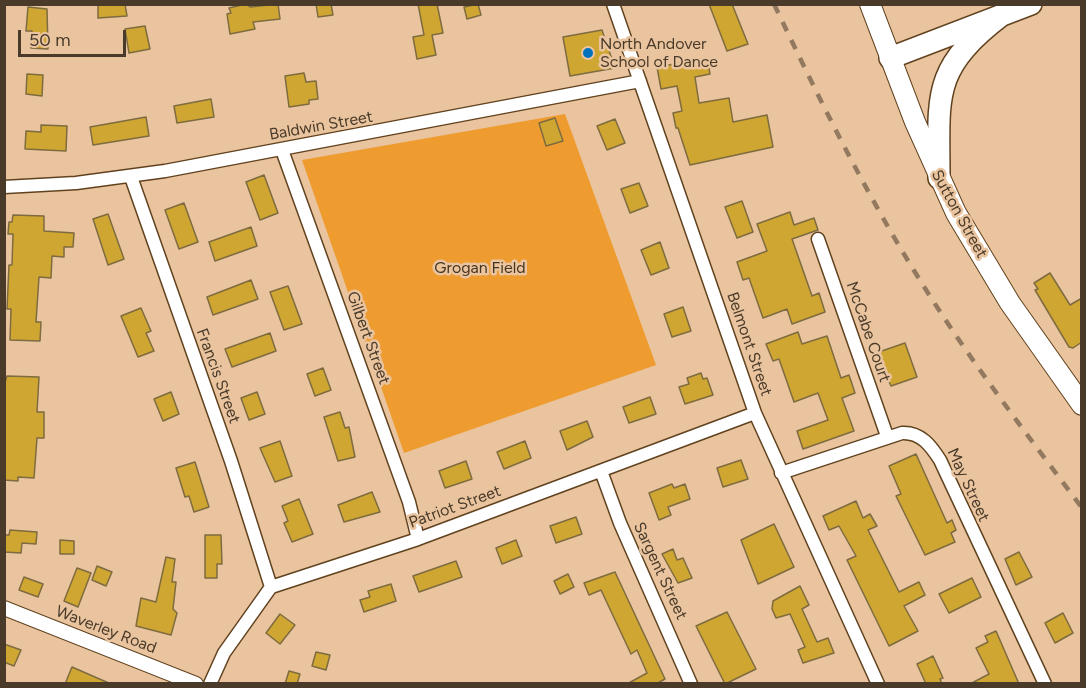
<!DOCTYPE html>
<html>
<head>
<meta charset="utf-8">
<style>
	body { margin:0 }
	#map { position:relative; width:1086px; height:688px; overflow:hidden; background:#e9c49e; font-family:Figtree,sans-serif }
	canvas { display:block }
	.frame { position:absolute; inset:0; border:6px solid #493a2a; pointer-events:none }
	.scale { position:absolute; left:18px; top:30px; width:108px; height:27px; box-sizing:border-box; border:3px solid #493a2a; border-top:0; padding-left:8px; font-size:18px; line-height:21px; white-space:nowrap; color:#493a2a; -webkit-text-stroke:4px #e9c49e; paint-order:stroke }
</style>
</head>
<body>
<div id="map">
<canvas width="1086" height="688"></canvas>
<div class="frame"></div>
<div class="scale">50 m</div>
</div>
<script>
const c = document.querySelector('canvas').getContext('2d');
c.lineJoin = 'round';
function fill(path, color) {
  c.fillStyle = color;
  c.fill(path, 'evenodd');
}
function strokePath(path, color, width, dash) {
  c.strokeStyle = color;
  c.lineWidth = width;
  c.lineCap = dash ? 'butt' : 'round';
  c.setLineDash(dash || []);
  c.stroke(path);
}
function write(font, color, halo, rows, align = 'center') {
  c.font = font + ' Figtree,sans-serif';
  c.lineWidth = 5;
  c.setLineDash([]);
  c.textBaseline = 'middle';
  c.strokeStyle = halo;
  c.fillStyle = color;
  for (const [text, x, y, turn = 0] of rows) {
    c.save();
    c.translate(x, y);
    c.rotate((+turn || 0) * Math.PI / 180);
    c.textAlign = isNaN(turn) ? turn : align;
    if (halo) c.strokeText(text, 0, 0);
    c.fillText(text, 0, 0);
    c.restore();
  }
}
const green = new Path2D(`
	M565 114 656 365 404 453 302 160Z`);
const building = new Path2D(`
	M98 4H125L127 16 98 18Z
	M246 4 250 7 278 4 280 19 253 22 255 29 230 34 227 14 231 13 229 8Z
	M316 4H331L333 15 318 17Z
	M418 4H437L443 33 432 35 436 55 417 59 413 37 424 35Z
	M478 4 481 15 467 19 464 7Z
	M709 4H732L748 44 727 51Z
	M28 7 47 9 48 49 31 48 32 31H26Z
	M145 26 150 49 129 53 125 29Z
	M602 30 615 68 570 76 563 37Z
	M692 61V65L708 62 710 74 695 77 699 103 729 98 733 122 767 115 773 147 690 165 678 128H676L673 113 682 111 677 86 661 89 657 67Z
	M304 73 306 82 316 81 318 99 309 100V104L289 107 285 76Z
	M27 74 43 75 42 96 26 94Z
	M211 99 214 117 177 123 174 106Z
	M146 117 149 136 93 145 90 127Z
	M555 118 563 141 546 146 539 123Z
	M615 119 625 143 607 150 597 126Z
	M41 125 67 126 66 151 25 149 26 131 41 132Z
	M264 175 278 213 260 220 246 182Z
	M639 183 648 206 630 213 621 189Z
	M742 201 753 232 737 238 725 207Z
	M184 203 198 242 179 249 165 210Z
	M790 212 794 225 814 218 818 230 792 239 812 296 819 293 825 312 792 324 787 309 763 318 749 278 743 280 737 262 767 251 757 224Z
	M108 214 124 259 108 265 93 219Z
	M13 215 44 216V231L74 233 73 247H64V257L52 256 51 278 39 277 36 322H41L40 341 10 340 11 309H7L9 265H12L13 234H8L9 222H12Z
	M251 227 257 246 215 261 209 242Z
	M660 242 669 268 651 275 641 250Z
	M1050 273 1070 305 1082 298V342L1073 348 1069 347 1035 290 1038 289 1034 283Z
	M251 280 258 299 213 315 207 297Z
	M288 286 302 324 284 330 270 292Z
	M683 307 691 331 672 337 664 314Z
	M141 308 151 331 146 333 154 351 138 357 121 316Z
	M798 332 802 344 827 336 841 378 849 375 855 393 842 398 854 431 803 449 797 431 828 420 818 393 794 402 779 359 773 361 766 344Z
	M270 333 276 351 232 367 225 349Z
	M905 343 917 377 891 386 876 353Z
	M323 368 331 390 315 396 307 374Z
	M701 373 703 379 707 378 713 395 685 404 679 387 689 384 687 378Z
	M7 376 39 377 37 412H44V438H37L34 478 18 477V481L4 480V385Z
	M171 392 179 414 163 421 154 399Z
	M257 392 265 414 249 420 241 398Z
	M650 397 656 414 629 423 623 407Z
	M340 412 345 428 349 427 355 457 338 461 324 417Z
	M587 421 593 437 567 450 560 431Z
	M280 441 292 476 275 482 260 448Z
	M525 441 531 458 504 469 497 452Z
	M916 454 947 523 952 520 956 530 951 533 955 542 925 555 896 496 901 494 889 466Z
	M741 460 748 479 723 487 717 468Z
	M466 461 472 479 445 488 439 471Z
	M195 462 209 507 194 512 189 496 185 497 176 468Z
	M672 484 674 488 685 484 690 499 668 507 671 515 659 520 649 493Z
	M372 492 380 512 344 522 338 505Z
	M299 499 313 534 292 542 284 523 288 521 282 506Z
	M856 501 863 518 870 514 877 526 868 530 899 592 919 582 925 595 904 606 918 631 889 646 847 560 856 556 839 526 829 530 823 516Z
	M576 517 582 534 556 543 550 526Z
	M774 524 794 567 758 584 741 540Z
	M10 530 37 532 36 544 22 543 21 553 4 552V535H9Z
	M205 535H221L222 564H217V578H205Z
	M60 540 74 541V554H60Z
	M516 540 522 556 502 564 496 548Z
	M673 549 677 560 683 558 692 578 678 583 662 554Z
	M1019 552 1032 577 1016 585 1005 559Z
	M166 557 175 559 172 582H176L173 609 177 613 171 635 136 626 141 598 156 602Z
	M456 561 462 577 419 592 413 576Z
	M97 566 112 572 106 586 92 580Z
	M77 568 91 573 78 607 64 601Z
	M615 572 665 679 656 684H627L647 673 637 650 631 654 601 590 589 595 584 583Z
	M568 574 574 587 560 594 554 581Z
	M24 577 43 584 38 597 19 590Z
	M972 578 981 597 949 613 939 594Z
	M391 584 396 601 364 612 360 600 370 597 368 591Z
	M800 586 809 605 802 609 817 642 828 638 834 653 803 663 798 650 805 647 790 614 776 618 772 609 773 601Z
	M727 612 756 669 725 684 696 626Z
	M1063 613 1073 633 1055 643 1045 623Z
	M280 614 295 625 280 644 266 633Z
	M996 631 1019 684H970L989 674 976 648 988 642 985 636Z
	M4 644 21 650 14 666 4 662Z
	M316 652 330 655 326 670 312 666Z
	M933 656 943 678 940 679 942 684H926L917 664Z
	M72 667 111 684H65Z
	M289 671 300 674 297 684H285Z`);
const minor = new Path2D(`
	M613 4 755 413 878 684
	M282 150 409 502 418 539
	M131 177 231 461 271 587
	M4 187 76 183 165 171 640 81
	M818 239 887 436
	M601 471 620 523 691 684
	M781 473 902 433C921 432 931 446 940 460L1045 684
	M210 684 224 653 271 587 418 539 755 413`);
const tertiary = new Path2D(`
	M4 608 196 684`);
const trunk = new Path2D(`
	M870 4 915 122 956 213 1010 303 1082 405`);
const motorway = new Path2D(`
	M890 58 1031 4
	M939 178C939 95 931 69 1002 15`);
const rail = new Path2D(`
	M774 4C821 103 870 202 928 293 975 367 1029 437 1082 508`);
const markers = [
	[588,53,6,"#0072bd"]
];
const poiNames = [
	["North Andover",600,44],
	["School of Dance",600,62]
];
const streetNames = [
	["Baldwin Street",321,126,-10],
	["Sutton Street",959,214,61],
	["McCabe Court",868,332,71],
	["Gilbert Street",368,338,70],
	["Belmont Street",749,344,71],
	["Francis Street",218,376,70],
	["May Street",968,485,65],
	["Patriot Street",455,507,-20],
	["Sargent Street",660,571,65],
	["Waverley Road",106,630,21]
];
const parkNames = [
	["Grogan Field",480,268]
];
fill(green, '#ee9b30');
fill(building, '#d0a632');
strokePath(building, '#7e6b3f', 1.5);
strokePath(minor, '#61421f', 15);
strokePath(tertiary, '#61421f', 16);
strokePath(trunk, '#61421f', 22);
strokePath(motorway, '#61421f', 24);
strokePath(minor, '#fff', 12);
strokePath(tertiary, '#fff', 14);
strokePath(trunk, '#fff', 20);
strokePath(motorway, '#fff', 21);
strokePath(rail, '#92795f', 4.5, [10, 10]);
for (const [x, y, r, color] of markers) {
  const dot = new Path2D();
  dot.arc(x, y, r, 0, 2 * Math.PI);
  c.fillStyle = color;
  c.fill(dot);
  strokePath(dot, '#e9c49e', 2);
}
write('16px', '#493a2a', '#e9c49e', poiNames, 'left');
write('16px', '#493a2a', '#e9c49e', streetNames);
write('16px', '#473522', '#e9c49e', parkNames);
</script>
</body>
</html>
